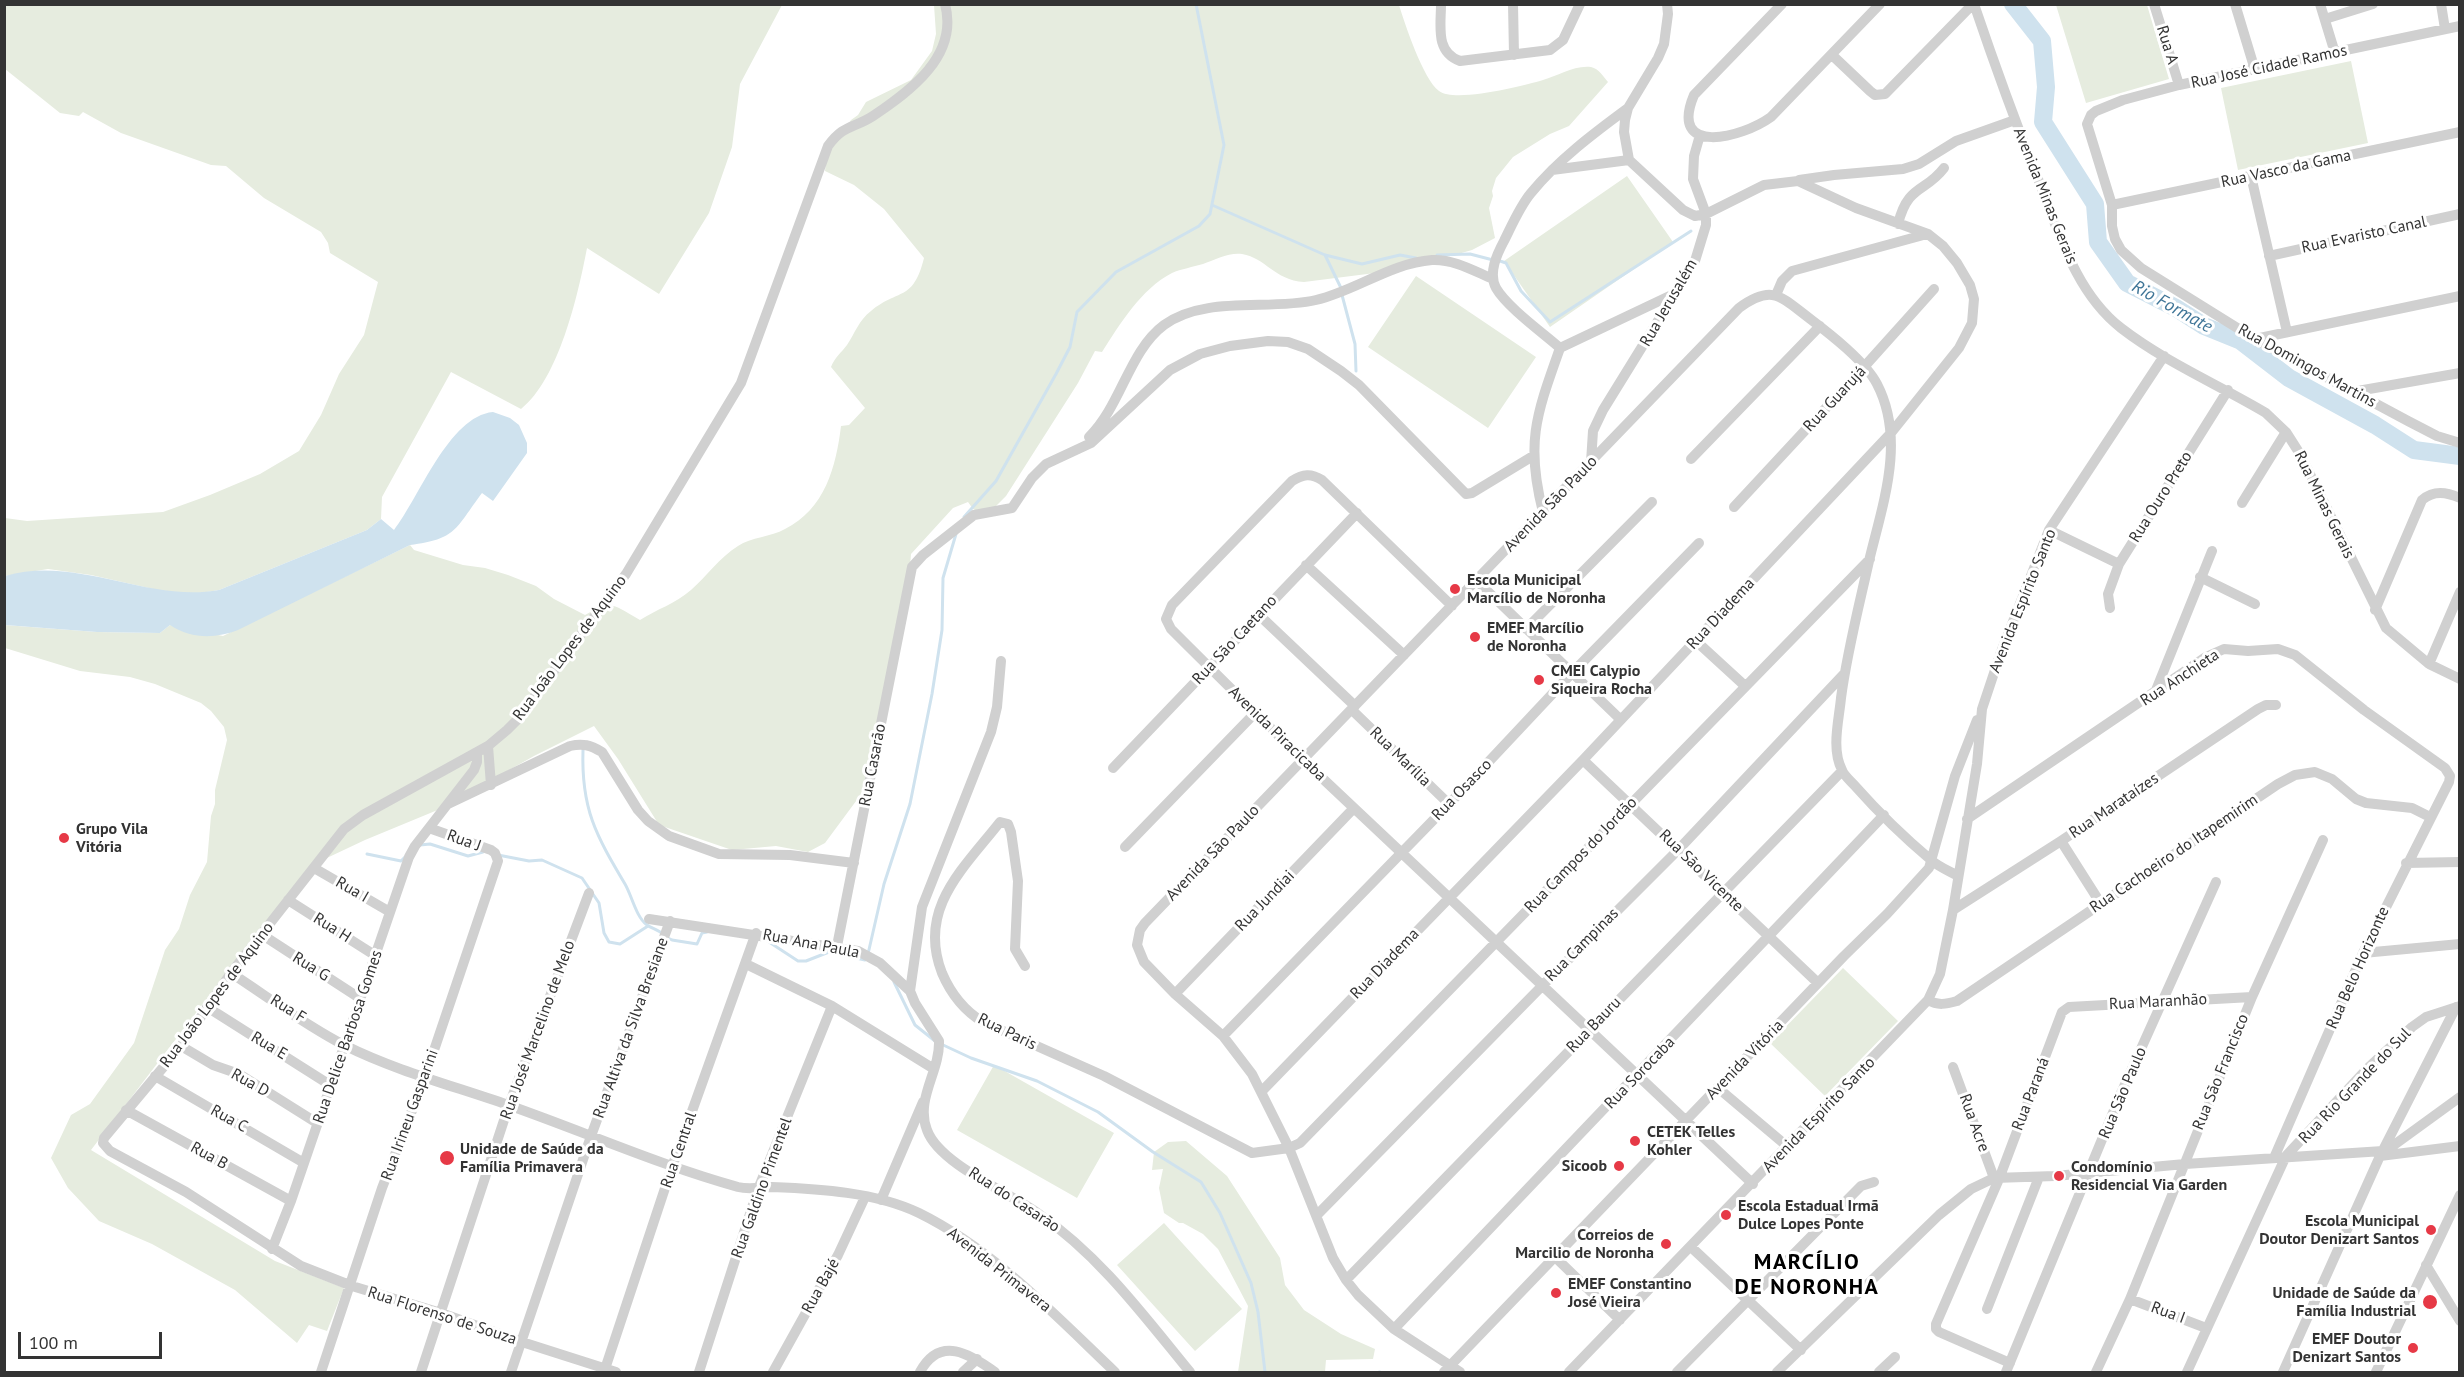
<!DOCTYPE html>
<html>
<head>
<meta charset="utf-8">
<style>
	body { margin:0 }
	#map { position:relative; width:2464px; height:1377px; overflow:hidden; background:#fff; font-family:"PT Sans",sans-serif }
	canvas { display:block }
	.frame { position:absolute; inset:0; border:6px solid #333; pointer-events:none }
	.scale { position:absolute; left:18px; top:1332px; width:144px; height:27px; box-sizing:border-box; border:3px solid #333; border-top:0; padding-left:8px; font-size:18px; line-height:21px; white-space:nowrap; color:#333; -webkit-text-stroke:4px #fff; paint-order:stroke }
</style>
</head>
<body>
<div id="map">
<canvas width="2464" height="1377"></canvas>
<div class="frame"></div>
<div class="scale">100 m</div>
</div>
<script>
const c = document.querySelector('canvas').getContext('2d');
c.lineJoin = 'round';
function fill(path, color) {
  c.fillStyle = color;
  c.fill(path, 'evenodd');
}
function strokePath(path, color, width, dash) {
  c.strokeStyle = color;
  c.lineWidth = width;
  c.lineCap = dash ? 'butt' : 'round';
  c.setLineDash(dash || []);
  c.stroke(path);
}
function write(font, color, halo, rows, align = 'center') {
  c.font = font + ' "PT Sans",sans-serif';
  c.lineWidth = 6;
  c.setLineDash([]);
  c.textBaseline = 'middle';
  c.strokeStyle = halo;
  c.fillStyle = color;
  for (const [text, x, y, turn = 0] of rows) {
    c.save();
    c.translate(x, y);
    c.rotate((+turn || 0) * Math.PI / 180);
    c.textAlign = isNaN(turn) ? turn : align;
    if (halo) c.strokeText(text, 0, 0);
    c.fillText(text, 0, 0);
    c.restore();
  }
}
const green = new Path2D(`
	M5 5H782L740 84 732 147 709 213 659 294 587 248C578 295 559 379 521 409L451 372 382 497 381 519 367 530 219 590 201 593H171L91 575 48 569 5 576V518L27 521 163 512 210 495 260 474 299 451 321 415 339 374 364 335 378 282 330 253 328 243 321 232 264 198 226 166 211 165 121 133 83 112 79 116 60 113 5 69Z
	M934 5H1399C1405 24 1423 79 1439 91 1455 103 1523 86 1543 80 1558 76 1574 65 1591 67 1599 69 1603 76 1608 82L1569 126 1550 134 1513 157 1496 178 1492 191 1493 196 1489 208 1495 238 1472 250 1451 256 1431 258 1375 273 1304 282C1274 280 1266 258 1242 254 1230 252 1214 260 1203 264 1193 267 1181 269 1172 273 1141 289 1120 324 1102 352L1095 351 1078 383 1006 496 996 506 979 512 973 509 968 502 953 508 911 554 909 579 862 793 825 843 808 852 776 846 732 850 659 825 618 759 594 726 534 756 440 809 365 840 312 865 261 928 91 1150 275 1261 344 1288 327 1331 309 1325 297 1343 235 1290 152 1244 99 1221 68 1188 51 1158 71 1115 90 1104 134 1043 165 950 179 929 190 895 207 862 211 816 215 804V790L227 740 224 727 211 711 201 703 155 684 130 677 80 671 5 648 4 625 97 632 160 633 170 625 223 636 410 545 414 550 463 565 485 568 508 575 536 586 554 599 585 615C613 599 613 605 640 620 657 609 675 604 691 590 706 577 720 557 738 546 751 537 771 537 785 529 825 509 836 467 841 426L849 425 865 408 831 367C835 357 841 353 847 345 855 333 859 320 871 311 899 288 913 302 924 258L884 209 854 185 825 171 827 154 851 120 858 115 866 102 911 80 932 51 936 34Z
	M2056 5H2147L2169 79 2086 103Z
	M2351 61 2368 143 2238 170 2221 88Z
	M1627 176 1673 242 1550 327 1504 261Z
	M1416 276 1536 357 1488 428 1368 347Z
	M1843 968 1898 1021 1825 1096 1770 1043Z
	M994 1065 1114 1133 1077 1198 957 1130Z
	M1186 1141 1227 1176 1280 1258 1285 1285 1304 1310 1341 1334 1375 1349 1373 1359 1326 1360 1325 1372H1238L1248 1306 1218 1249 1203 1234 1183 1223H1179L1164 1213 1159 1188 1163 1169 1152 1170 1154 1152 1168 1142Z
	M1164 1223 1242 1309 1195 1351 1117 1265Z`);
const water = new Path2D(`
	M493 412 510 418 519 425 527 443V453L493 501 482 493C455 529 457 539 410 545L238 630C215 639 191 639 170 625L160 633 97 632 5 625V576C77 555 147 603 219 590L367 530 381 519 394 530C419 498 449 416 493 412Z`);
const stream = new Path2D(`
	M1212 205 1325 255 1362 264 1400 255 1416 258
	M1325 255 1341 288
	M1437 255 1470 254 1493 260
	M1500 261 1506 263 1521 291 1550 322 1691 231
	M1342 295 1355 344 1356 371
	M964 517 996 481 1056 374 1070 347 1077 312 1116 272 1199 226 1210 214 1224 145 1196 4
	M583 750C581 809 596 835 625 884 632 896 636 917 647 925 651 928 658 930 663 934
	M420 845 430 844 468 856 483 852
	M367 854 401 861 405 857
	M498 855 529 861 542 860 582 878 599 903 604 933 609 942 620 944 648 926
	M668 938 672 940 697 944 702 933 707 932
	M769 942 798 961H806L829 952 865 960
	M868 954 884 884 910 804 932 694 942 630 943 578 956 534
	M894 982 915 1025 935 1041
	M941 1044 971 1058 1037 1081 1098 1112 1153 1152 1201 1182 1220 1213 1251 1283 1258 1312 1265 1372
	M1379 1372H1380`);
const river = new Path2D(`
	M2013 4 2042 41 2046 87 2043 122 2095 204 2098 242 2127 283 2176 308 2204 326 2241 341 2289 378 2375 425 2414 450 2460 456`);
const minor = new Path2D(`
	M1441 4C1441 26 1435 52 1460 61L1550 50 1563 40 1580 4
	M1513 4 1514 55
	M1782 4 1694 95C1668 157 1742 138 1771 117L1880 4
	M1974 4C1994 63 2015 121 2038 179 2059 232 2075 292 2121 328 2165 362 2219 385 2266 413L2286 432 2300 454 2386 628 2429 664 2460 679
	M2154 4 2179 85
	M2235 4 2255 70
	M2320 4 2335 53
	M2441 4 2445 29
	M2325 19 2373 4
	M2460 26 2179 85 2123 100 2096 111 2091 115 2087 124 2112 205V226L2115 239 2121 250 2141 268 2255 339 2408 421 2437 436 2460 443
	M1832 55 1870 91 1875 95 1885 94 1973 4
	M1552 170 1629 160
	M2251 176 2287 332
	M1799 180 1834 175 1903 169 1919 164 1956 141 2015 120
	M2112 205 2460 132
	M1898 224C1908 184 1925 193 1944 168
	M2269 256 2460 214
	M1776 295 1782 281 1792 271 1927 234
	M2255 339 2460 296
	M1560 348C1543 333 1507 307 1496 288 1488 273 1497 254 1504 241 1512 225 1520 206 1531 193 1558 160 1594 133 1628 108
	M1560 348 1676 293
	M2352 392 2460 373
	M1089 437C1121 406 1129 351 1164 325 1205 295 1269 311 1316 300 1355 291 1391 263 1432 260 1454 259 1474 271 1493 279
	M1691 459 1820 326
	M1591 462 1593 431 1603 410 1695 261 1706 225V214L1693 179 1694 156 1700 135
	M2242 503 2286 432
	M1734 507 1864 367 1934 289
	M1543 512C1525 442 1537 413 1560 348
	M2049 530 2119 564
	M1306 565 1404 655
	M2200 577 2255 604
	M1477 581 1620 719
	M1452 606 1322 480C1311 473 1303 474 1292 481L1172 605 1166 619 1171 629 1186 644 1303 760 1753 1184
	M2110 608 2108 594 2119 564 2228 390
	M2375 610 2422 500C2434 490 2446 492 2460 498
	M1259 615 1355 706
	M1526 629 1652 502
	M1696 641 1744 685
	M2429 664 2460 592
	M2154 695 2212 551
	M1352 710 1449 804
	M488 746 491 785
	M1583 760 1818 983
	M1113 768 1357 513
	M448 804 570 746C583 743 590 745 602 752L638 810 648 821 669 836 719 854 790 855 854 863
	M1967 819 2206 657 2224 649 2248 651 2278 649 2295 655 2364 710 2445 768 2450 776 2449 782 2363 953 2274 1158
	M2061 841 2101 904
	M1125 847 1255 713
	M2406 863 2460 862
	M314 868 390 912
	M288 900 376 956
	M1953 910 2061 841 2258 709 2266 705H2276
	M649 919 858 951 880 963 910 991 915 1003 939 1041C940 1072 915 1099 927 1130 939 1164 1010 1193 1039 1214 1100 1256 1144 1316 1190 1372
	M261 934 361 999
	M837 946 912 567 923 555 974 515 1012 508 1032 478 1046 464 1091 443 1170 370 1200 354 1230 346 1268 341 1288 342 1308 349 1341 371 1359 385 1466 494 1472 493 1533 456
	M2363 953 2460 944
	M746 964 832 1006 934 1069
	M1025 966 1015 949 1018 881 1011 832 1008 824 1000 822C963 869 917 909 942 973 951 994 963 1010 983 1022L1104 1076 1252 1153 1289 1148 1300 1143 1870 559
	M231 973C268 997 305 1025 344 1045 396 1071 454 1086 508 1105 585 1132 659 1165 738 1187 750 1190 760 1187 772 1187 820 1189 875 1192 919 1213 994 1250 1055 1315 1115 1372
	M910 991 922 907 991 732 997 707 1001 661
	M1175 994 1354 808
	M1928 1000C1938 1006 1946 1004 1957 1001L2278 784 2295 775 2315 772 2332 779 2356 799 2366 803 2412 808 2430 817
	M207 1007 330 1085
	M1223 1036 1449 804 1571 674 1699 543
	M181 1046 213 1065 239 1074 317 1123
	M1953 1067 1994 1178
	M155 1076 304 1163
	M1718 1088 1788 1147
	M1262 1091 1583 760 1891 433 1959 348 1972 323 1974 299 1970 285 1957 263 1943 246 1928 234 1856 208 1798 181 1764 185 1706 214 1695 216 1683 210 1629 160 1624 132 1625 120 1628 108 1658 58 1664 44 1668 14 1667 4
	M126 1110 291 1201
	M2380 1156 2460 1146
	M881 1200 923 1102
	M1317 1215 1542 986 1678 850 1844 674
	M1691 1247 1801 1350
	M272 1249 291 1201 409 857 415 846 474 770 477 762V752
	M1556 1258 1620 1320
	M2426 1265 2460 1321
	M1346 1280 1842 771
	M2130 1299 2206 1328
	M1987 1309 2039 1177
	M1394 1329 1884 815
	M2010 1363 1939 1332 1936 1329V1324L1999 1179 2062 1012 2069 1007 2252 997
	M321 1372 382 1188 425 1077 498 861 495 853 491 850 429 828
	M421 1372 509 1105 589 893
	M511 1372 591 1136 670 921
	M604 1372 672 1167 756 933
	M616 1372 522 1342 441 1313 352 1286 301 1266 186 1192 110 1151 103 1143 104 1138 181 1046 231 973 344 829 363 815 488 746 507 730 518 719 626 574 741 383 828 146C844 124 853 129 873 116 910 91 959 56 945 4
	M699 1372 758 1189 832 1006
	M773 1372 838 1255 865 1197
	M920 1372C940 1335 970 1354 995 1372
	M963 1372 977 1359
	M1444 1372 1844 956 1887 914 1929 868 1955 776 1977 720
	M1460 1372 1394 1329 1358 1295 1346 1280 1333 1258 1289 1148 1252 1074 1223 1036 1175 994 1144 962 1137 945 1140 930 1145 923 1739 308C1772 284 1780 296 1809 318 1830 334 1865 361 1877 384 1906 440 1883 503 1869 561 1859 606 1847 652 1841 698 1839 720 1831 749 1842 770 1844 776 1852 782 1856 787 1879 813 1905 838 1931 860 1939 867 1949 871 1958 876
	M1569 1372 1928 1000 1940 974 1953 910 1977 764 1982 709 2001 652 2049 530 2164 356
	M1677 1372 1861 1186 1874 1182
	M1777 1372 1939 1215 1971 1189 1994 1178 2055 1176 2185 1164 2383 1151 2394 1145 2460 1097
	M1879 1372 1895 1357
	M2006 1372 2122 1091 2216 882
	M2096 1372 2130 1299 2252 997 2323 840
	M2187 1372 2286 1156 2367 1069 2412 1027 2426 1017 2460 1006
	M2283 1372 2380 1156 2456 1007
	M2376 1372 2460 1195`);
const markers = [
	[1455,589,6,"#e63946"],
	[1475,637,6,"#e63946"],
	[1539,680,6,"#e63946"],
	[64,838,6,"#e63946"],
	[1635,1141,6,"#e63946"],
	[447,1158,8,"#e63946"],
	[1619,1166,6,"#e63946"],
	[2059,1176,6,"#e63946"],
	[1726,1215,6,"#e63946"],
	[2431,1230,6,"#e63946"],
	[1666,1244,6,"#e63946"],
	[1556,1293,6,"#e63946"],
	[2430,1302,8,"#e63946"],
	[2413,1348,6,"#e63946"]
];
const streetNames = [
	["Rua A",2167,45,73],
	["Rua José Cidade Ramos",2269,67,-12],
	["Rua Vasco da Gama",2286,169,-12],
	["Avenida Minas Gerais",2045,196,68],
	["Rua Evaristo Canal",2364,235,-12],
	["Rua Jerusalém",1669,303,-60],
	["Rua Domingos Martins",2307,366,29],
	["Rua Guarujá",1835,399,-47],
	["Rua Ouro Preto",2161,497,-58],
	["Avenida São Paulo",1551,504,-46],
	["Rua Minas Gerais",2324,505,64],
	["Avenida Espírito Santo",2023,601,-68],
	["Rua Diadema",1721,614,-47],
	["Rua São Caetano",1235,640,-47],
	["Rua João Lopes de Aquino",570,648,-53],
	["Rua Anchieta",2180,678,-33],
	["Avenida Piracicaba",1277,734,44],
	["Rua Marília",1400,757,44],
	["Rua Casarão",873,765,-79],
	["Rua Osasco",1462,790,-46],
	["Rua Marataízes",2114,806,-34],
	["Rua J",464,841,20],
	["Avenida São Paulo",1213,853,-46],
	["Rua Cachoeiro do Itapemirim",2174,854,-34],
	["Rua Campos do Jordão",1581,855,-46],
	["Rua São Vicente",1701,871,44],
	["Rua I",352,890,30],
	["Rua Jundiai",1265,901,-46],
	["Rua H",332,928,32],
	["Rua Ana Paula",811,944,11],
	["Rua Campinas",1582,945,-45],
	["Rua Diadema",1385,964,-46],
	["Rua G",311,967,32],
	["Rua Belo Horizonte",2358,968,-66],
	["Rua João Lopes de Aquino",217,995,-53],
	["Rua Maranhão",2158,1002,-3],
	["Rua F",288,1009,32],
	["Rua Bauru",1594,1025,-46],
	["Rua Altiva da Silva Bresiane",631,1028,-70],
	["Rua José Marcelino de Melo",538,1030,-70],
	["Rua Paris",1007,1032,26],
	["Rua Delice Barbosa Gomes",348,1037,-71],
	["Rua E",269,1046,31],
	["Avenida Vitória",1745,1060,-46],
	["Rua São Francisco",2221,1072,-68],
	["Rua Sorocaba",1640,1073,-46],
	["Rua D",250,1083,29],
	["Rua Rio Grande do Sul",2355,1086,-46],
	["Rua São Paulo",2123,1093,-67],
	["Rua Paraná",2031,1094,-69],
	["Rua Irineu Gasparini",410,1115,-70],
	["Avenida Espírito Santo",1819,1115,-46],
	["Rua C",229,1119,29],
	["Rua Acre",1974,1123,70],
	["Rua Central",679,1150,-71],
	["Rua B",209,1156,29],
	["Rua Galdino Pimentel",762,1188,-70],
	["Rua do Casarão",1014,1200,33],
	["Avenida Primavera",999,1270,38],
	["Rua Bajé",821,1286,-61],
	["Rua I",2168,1313,20],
	["Rua Florenso de Souza",442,1316,18]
];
const poiNames = [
	["Escola Municipal",1467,580],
	["Marcílio de Noronha",1467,598],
	["EMEF Marcílio",1487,628],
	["de Noronha",1487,646],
	["CMEI Calypio",1551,671],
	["Siqueira Rocha",1551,689],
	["Grupo Vila",76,829],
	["Vitória",76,847],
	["CETEK Telles",1647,1132],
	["Kohler",1647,1150],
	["Unidade de Saúde da",460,1149],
	["Família Primavera",460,1167],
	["Sicoob",1607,1166,"right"],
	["Condomínio",2071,1167],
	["Residencial Via Garden",2071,1185],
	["Escola Estadual Irmã",1738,1206],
	["Dulce Lopes Ponte",1738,1224],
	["Escola Municipal",2419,1221,"right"],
	["Doutor Denizart Santos",2419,1239,"right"],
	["Correios de",1654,1235,"right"],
	["Marcilio de Noronha",1654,1253,"right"],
	["EMEF Constantino",1568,1284],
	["José Vieira",1568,1302],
	["Unidade de Saúde da",2416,1293,"right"],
	["Família Industrial",2416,1311,"right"],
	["EMEF Doutor",2401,1339,"right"],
	["Denizart Santos",2401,1357,"right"]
];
const waterNames = [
	["Rio Formate",2172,307,29]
];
const districtNames = [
	["MARCÍLIO",1807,1263],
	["DE NORONHA",1807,1288]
];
fill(green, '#e6ecdf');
fill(water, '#cfe2ee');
strokePath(stream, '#cfe2ee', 3);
strokePath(river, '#cfe2ee', 18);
strokePath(minor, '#d0d0d0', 10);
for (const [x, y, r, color] of markers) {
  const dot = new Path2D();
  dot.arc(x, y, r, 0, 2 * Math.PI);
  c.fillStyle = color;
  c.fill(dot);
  strokePath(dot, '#fff', 2);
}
write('16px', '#333', '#fff', streetNames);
write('bold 16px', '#333', '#fff', poiNames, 'left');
write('italic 18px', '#3f7597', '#fff', waterNames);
c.letterSpacing = '1.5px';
write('bold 22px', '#000', '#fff', districtNames);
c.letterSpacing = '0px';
</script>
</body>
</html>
